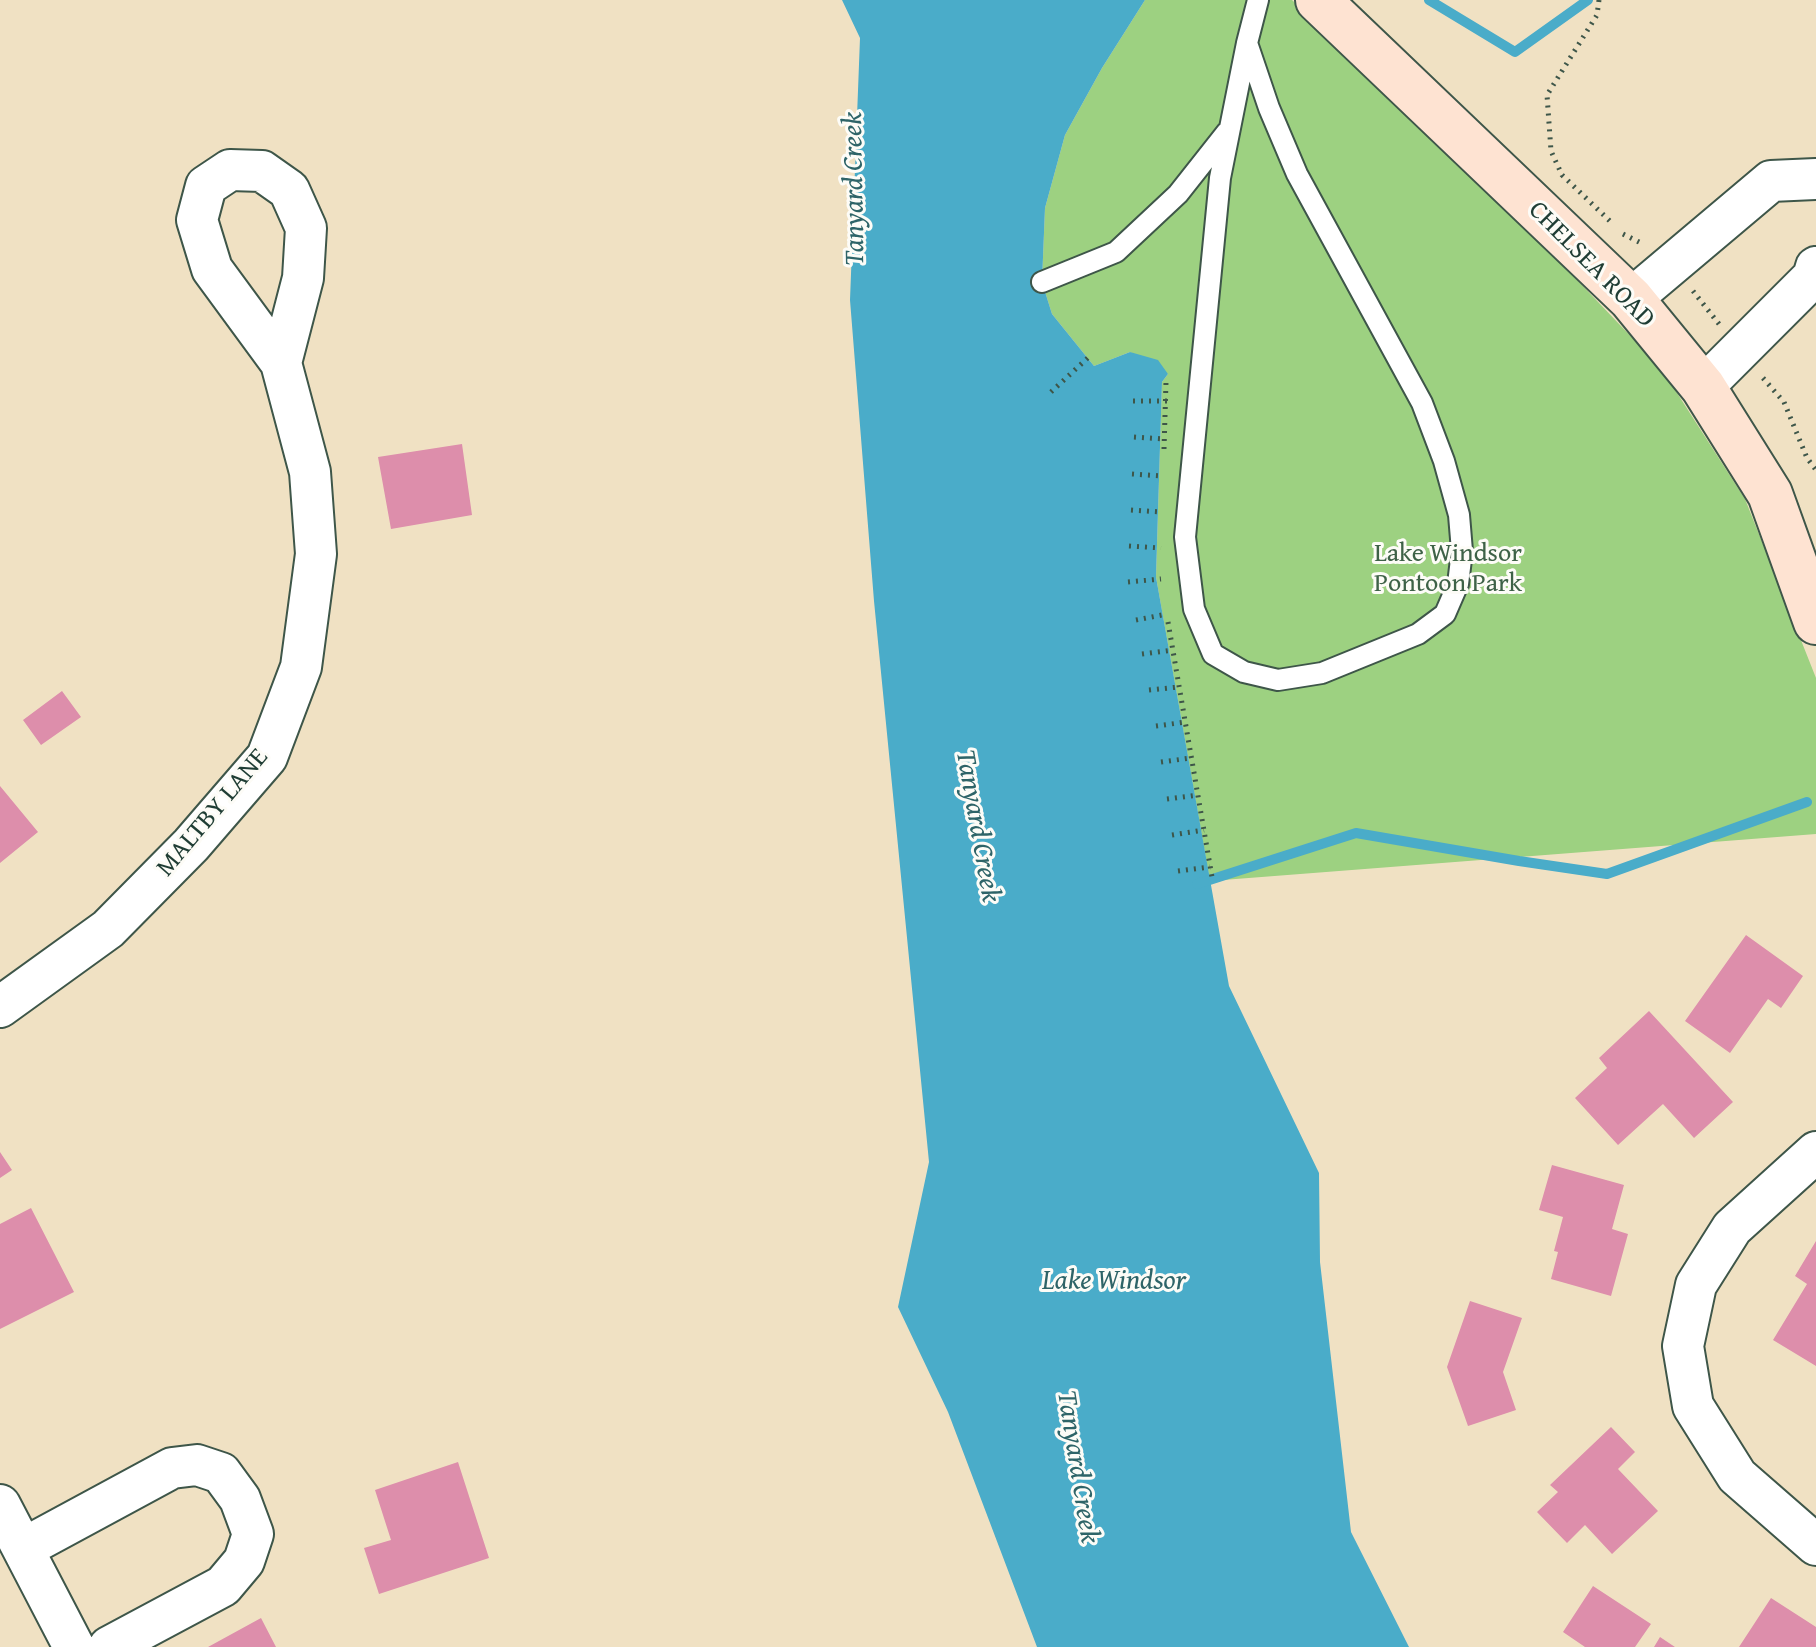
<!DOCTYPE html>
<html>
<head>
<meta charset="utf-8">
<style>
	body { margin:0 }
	canvas { display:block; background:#f0e1c3 }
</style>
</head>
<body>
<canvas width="1816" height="1647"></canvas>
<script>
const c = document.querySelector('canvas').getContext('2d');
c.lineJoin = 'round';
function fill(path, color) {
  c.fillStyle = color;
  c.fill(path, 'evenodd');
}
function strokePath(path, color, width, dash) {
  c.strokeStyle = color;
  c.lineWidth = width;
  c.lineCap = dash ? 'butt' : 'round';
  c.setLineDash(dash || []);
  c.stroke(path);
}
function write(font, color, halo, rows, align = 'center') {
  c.font = font + ' "Gentium Book Plus",serif';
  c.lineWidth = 6;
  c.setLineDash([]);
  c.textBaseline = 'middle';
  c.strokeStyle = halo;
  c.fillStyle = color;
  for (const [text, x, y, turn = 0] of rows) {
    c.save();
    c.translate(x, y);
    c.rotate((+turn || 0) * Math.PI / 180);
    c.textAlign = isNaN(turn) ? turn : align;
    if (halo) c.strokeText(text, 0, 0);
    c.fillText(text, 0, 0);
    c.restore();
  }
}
const green = new Path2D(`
	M1145 0H1292L1413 116 1558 260 1661 368 1745 499 1816 678V834L1210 881 1156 577 1162 382 1168 374 1130 352 1094 366 1052 314 1042 282 1045 208 1065 135 1102 68Z`);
const water = new Path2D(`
	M842 0H1145L1102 68 1065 135 1045 208 1042 282 1052 314 1094 366 1130 352 1158 360 1168 374 1162 382 1156 577 1229 986 1319 1173 1320 1262 1351 1532 1409 1647H1037L948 1412 898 1307 929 1162 874 601 850 300 860 38Z`);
const stream = new Path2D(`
	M1429 0 1515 52 1588 0
	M1197 884 1356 833 1519 861 1607 874 1807 802`);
const building = new Path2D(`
	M462 444 472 515 391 529 378 457Z
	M62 691 81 717 41 745 23 720Z
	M0 786 38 832 0 863Z
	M1746 935 1803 976 1781 1008 1768 999 1730 1053 1685 1021Z
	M1649 1011 1733 1102 1694 1138 1663 1104 1618 1145 1575 1098 1607 1068 1599 1058Z
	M0 1152 12 1170 0 1178Z
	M1552 1165 1624 1185 1612 1229 1628 1234 1611 1296 1551 1279 1558 1252 1554 1251 1563 1217 1539 1210Z
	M31 1208 74 1292 0 1329V1224Z
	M1816 1241V1366L1773 1340 1807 1284 1795 1276Z
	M1470 1301 1522 1318 1503 1372 1516 1410 1468 1426 1447 1367Z
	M1611 1427 1635 1452 1618 1469 1658 1511 1612 1554 1585 1525 1567 1543 1537 1512 1558 1492 1550 1485Z
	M458 1462 489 1558 379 1594 364 1548 391 1540 375 1490Z
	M1593 1586 1651 1624 1635 1647H1585L1563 1632Z
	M1771 1598 1816 1627V1647H1739Z
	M261 1618 276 1647H208Z
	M1660 1637 1675 1647H1654Z`);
const path = new Path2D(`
	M1599 0 1597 15 1547 95 1551 151 1562 175 1613 224
	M1623 234 1643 244
	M1693 291 1719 324
	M1763 378 1784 402 1807 458 1816 470
	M1051 392 1092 354
	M1133 401H1168
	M1134 437 1164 439
	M1164 449 1166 382
	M1132 474 1163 476
	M1131 510 1161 512
	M1129 546 1161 548
	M1128 582 1161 579
	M1136 620 1167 614
	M1168 622 1212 877
	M1142 654 1173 650
	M1149 690 1179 687
	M1156 726 1186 722
	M1161 762 1191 758
	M1167 799 1198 795
	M1172 835 1204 830
	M1178 871 1210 867`);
const lane = new Path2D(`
	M1247 43 1269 108 1297 174 1422 403 1444 461 1459 515 1462 551 1458 584 1445 614 1418 634 1322 673 1278 680 1244 672 1213 654 1194 609 1185 537 1220 178 1247 43 1258 0
	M1042 282 1116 252 1178 194 1227 132`);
const street = new Path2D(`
	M1631 299 1771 181 1816 179
	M1703 387 1813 277 1816 267
	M0 1007 108 929 191 845 267 757 301 667 316 554 310 472 281 363 212 269 197 220 206 186 230 170 262 171 289 190 306 228 303 278 281 363
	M1816 1152 1732 1228 1696 1285 1683 1346 1693 1406 1737 1476 1816 1545
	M0 1505 74 1647
	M24 1548 172 1468 197 1465 221 1473 240 1499 253 1534 244 1561 223 1586 109 1647`);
const secondary = new Path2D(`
	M1318 0 1631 299 1703 387 1770 494 1816 622`);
const streetNames = [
	["CHELSEA ROAD",1591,265,45],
	["MALTBY LANE",213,813,-50]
];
const parkNames = [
	["Lake Windsor",1448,554],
	["Pontoon Park",1448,584]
];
const waterNames = [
	["Tanyard Creek",855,189,-91],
	["Tanyard Creek",977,826,80],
	["Lake Windsor",1114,1282],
	["Tanyard Creek",1077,1467,81]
];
fill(green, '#9dd181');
fill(water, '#4aacc9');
strokePath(stream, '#4aacc9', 10);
fill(building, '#dd8eab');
strokePath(lane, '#3e5649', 24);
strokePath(street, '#3e5649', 44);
strokePath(secondary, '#3e5649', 48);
strokePath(path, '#3e5649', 5, [2, 6]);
strokePath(lane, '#fff', 20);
strokePath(street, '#fff', 40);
strokePath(secondary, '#fee3d2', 44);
write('26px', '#1f3d34', '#fdfcf7', streetNames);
write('26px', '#3e6247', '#fdfcf7', parkNames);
write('italic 28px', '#2e6468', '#fdfcf7', waterNames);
</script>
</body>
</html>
